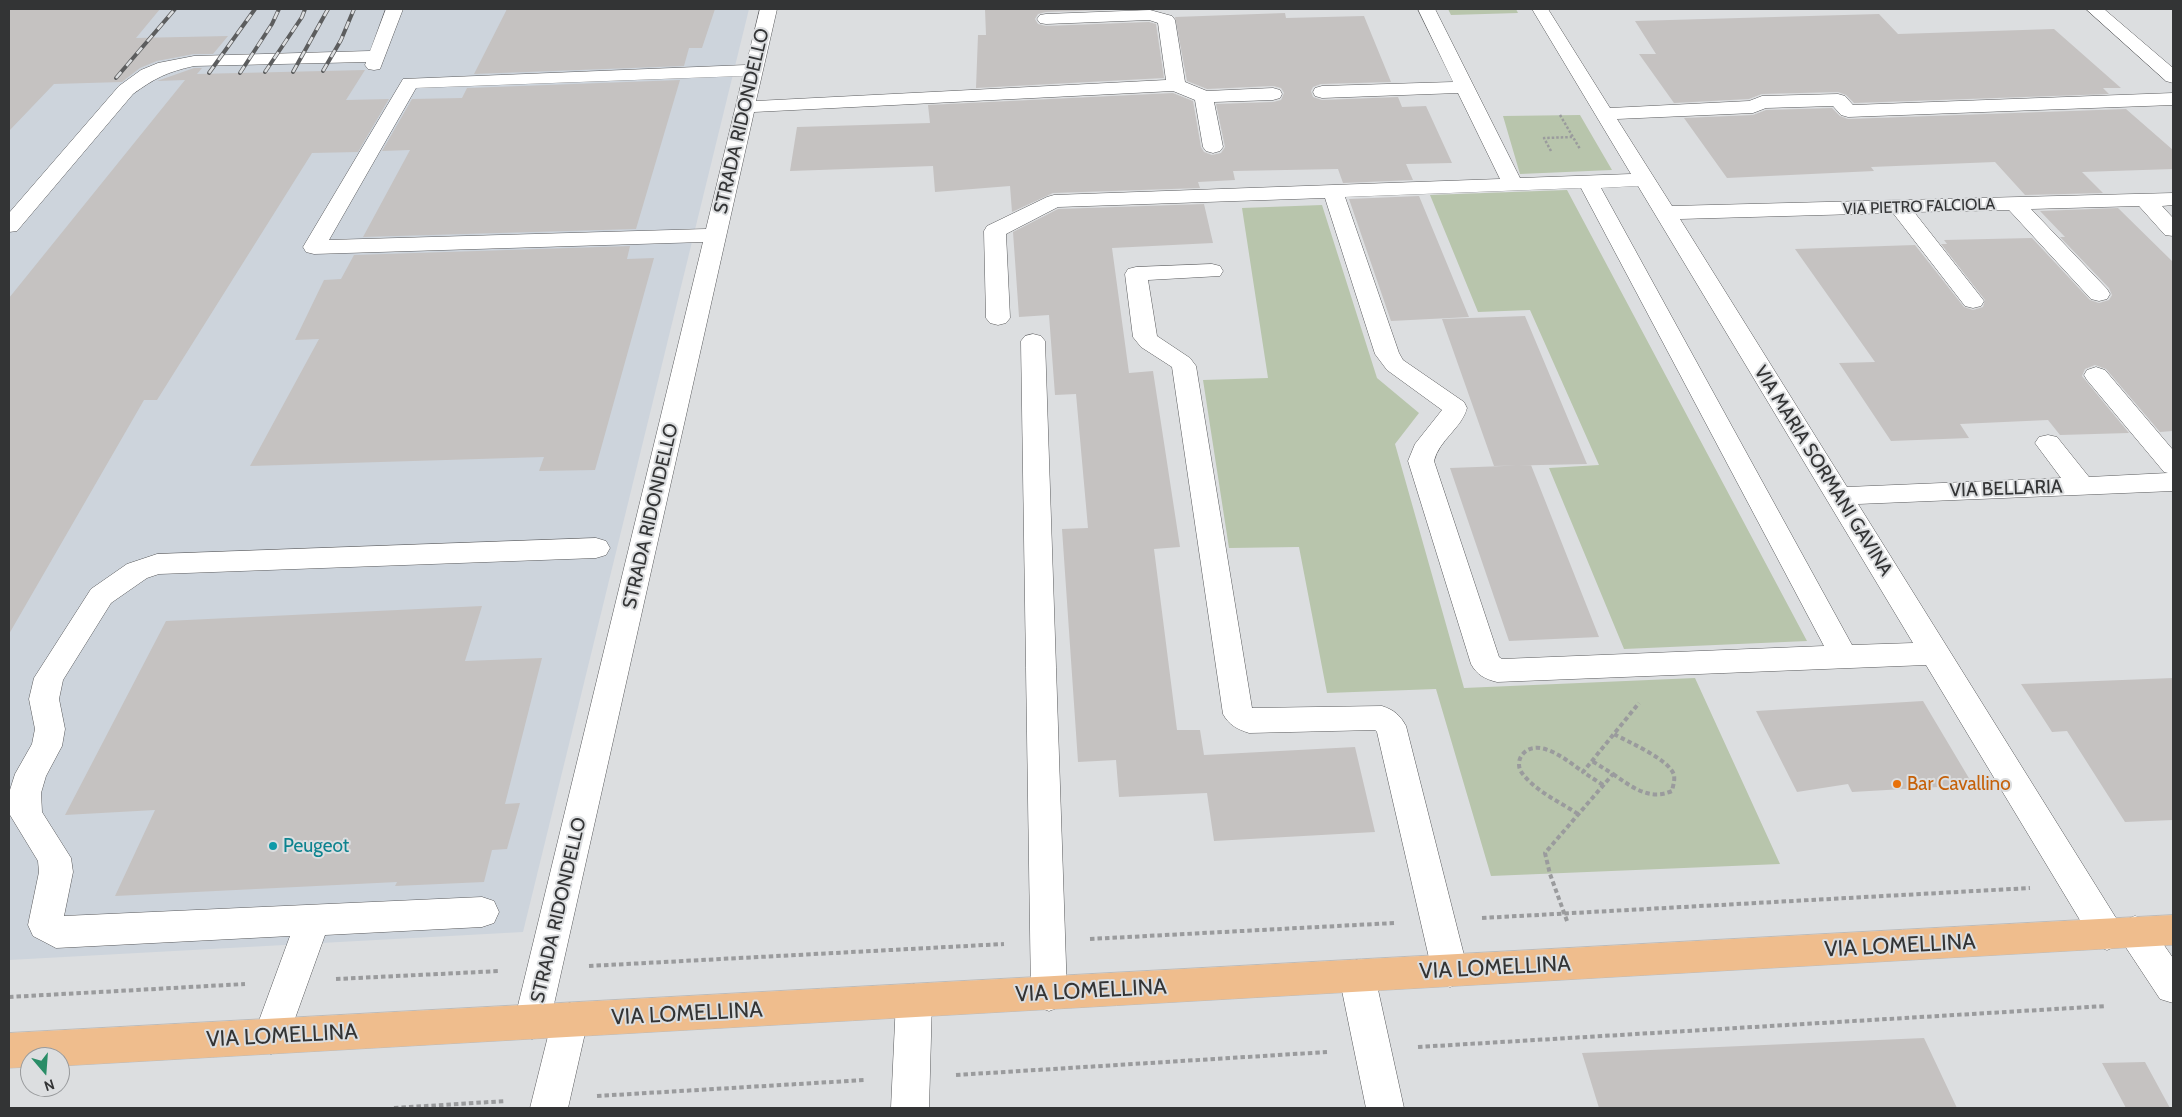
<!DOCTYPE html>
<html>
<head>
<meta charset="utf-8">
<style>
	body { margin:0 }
	#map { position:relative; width:2182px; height:1117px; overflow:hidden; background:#dcdee0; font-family:Cabin,sans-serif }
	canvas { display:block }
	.frame { position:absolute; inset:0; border:10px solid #333435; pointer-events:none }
	.north { position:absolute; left:20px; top:1047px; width:50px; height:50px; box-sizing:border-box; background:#dcdee0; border:1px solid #989a9c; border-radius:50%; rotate:162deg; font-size:14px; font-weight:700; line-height:20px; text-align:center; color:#333435 }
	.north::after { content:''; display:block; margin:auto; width:18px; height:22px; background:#2a8d67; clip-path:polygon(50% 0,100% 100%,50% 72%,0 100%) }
</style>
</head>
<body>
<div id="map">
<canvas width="2182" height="1117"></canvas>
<div class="frame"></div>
<div class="north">N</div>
</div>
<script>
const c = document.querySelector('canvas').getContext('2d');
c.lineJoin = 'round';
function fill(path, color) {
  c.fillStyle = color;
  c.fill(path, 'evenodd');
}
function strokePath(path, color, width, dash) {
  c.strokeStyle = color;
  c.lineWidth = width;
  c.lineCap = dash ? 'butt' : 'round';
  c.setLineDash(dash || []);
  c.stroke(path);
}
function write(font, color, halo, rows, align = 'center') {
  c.font = font + ' Cabin,sans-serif';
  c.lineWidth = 4;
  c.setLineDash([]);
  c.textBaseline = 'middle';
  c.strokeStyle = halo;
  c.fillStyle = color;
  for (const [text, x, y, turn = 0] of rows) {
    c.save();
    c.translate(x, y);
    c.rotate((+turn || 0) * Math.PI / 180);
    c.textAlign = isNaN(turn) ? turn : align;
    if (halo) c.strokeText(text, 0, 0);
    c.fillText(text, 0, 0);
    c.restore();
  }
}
const built = new Path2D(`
	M9 9H749L523 932 9 960Z`);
const green = new Path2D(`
	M1448 9H1516L1518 13 1451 15Z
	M1580 115 1612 170 1520 174 1503 116Z
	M1567 190 1807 641 1624 649 1549 468 1599 465 1530 310 1478 312 1430 195Z
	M1322 205 1377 378 1419 413 1395 444 1464 688 1695 678 1780 864 1491 876 1436 689 1327 693 1299 547 1229 548 1203 380 1268 378 1242 208Z`);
const building = new Path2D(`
	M9 9H160L136 38 228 36 213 54H194L157 61 140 68 122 82 54 84 9 131Z
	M507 9H715L702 48H689L684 66 474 74Z
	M985 9H1134L1046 12 1038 14 1035 19 1038 24 1046 26 1149 22 1156 24 1164 78 976 88 978 35H986Z
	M1285 13 1286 18 1364 16 1391 82 1321 84 1313 87 1311 91 1313 97 1322 100 1398 97 1402 107 1426 106 1452 163 1406 164 1413 180 1343 183 1338 169 1233 171 1235 180 1198 182 1200 188 1053 193 1012 212 1010 186 935 192 933 166 790 171 797 127 930 123 928 105 1173 93 1193 101 1201 147 1204 152 1212 155 1221 153 1225 147 1216 104 1273 102 1281 100 1284 93 1281 88 1273 86 1207 89 1187 81 1175 17Z
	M1879 14 1898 34 2054 29 2121 88H2103L2109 94 1854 103 1846 95 1838 92 1762 94 1749 99 1674 103 1639 54H1656L1635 21Z
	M194 68H202L197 74 365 70 346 100 389 99 358 152 312 153 157 400H144L9 634V298L185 80 157 81Z
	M680 80 636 229 363 237 410 150 382 151 412 99 462 98 467 88Z
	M1832 108 1840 116 1848 119 2126 109 2173 150V169L2082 172 2103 193 2025 195 1995 162 1871 167 1874 171 1727 178 1684 118 1753 115 1766 110Z
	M1419 196 1469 317 1391 321 1349 199Z
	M1204 204 1213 243 1112 248 1129 373 1153 371 1180 547 1154 549 1177 730H1200L1204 755 1355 747 1375 832 1214 841 1207 793 1119 797 1116 760 1078 762 1062 529 1088 528 1076 394 1055 395 1049 315 1019 317 1013 232 1058 209Z
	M2118 208 2173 262V431L2160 432 2106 369 2095 365 2085 369 2082 376 2129 433 2060 435 2048 420 1960 424 1969 438 1891 441 1839 363 1875 362 1795 249 1915 245 1964 307 1973 310 1983 307 1985 300 1941 244H1947L1944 240 2032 238 2090 300 2099 303 2109 300 2112 295 2109 288 2060 237H2065L2040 211Z
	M630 246 627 259 654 258 595 470 539 471 544 457 250 466 319 339 295 340 324 280 341 279 354 255Z
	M1525 316 1587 464 1494 466 1442 319Z
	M1531 465 1599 637 1509 641 1450 468Z
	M482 606 465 661 542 658 505 804 520 803 507 849 492 850 484 882 395 886 397 882 115 896 155 810 65 815 166 621Z
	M2173 678V820L2125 822 2067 731 2052 732 2021 684Z
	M1923 701 1973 785 1852 792 1848 784 1797 792 1756 711Z
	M1924 1038 1957 1108H1599L1582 1053Z
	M2145 1062 2170 1108H2126L2102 1063Z`);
const pathFar1 = new Path2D(`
	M1560 115 1580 149
	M1551 151 1544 138 1572 137`);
const path = new Path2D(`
	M1613 774C1632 787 1649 801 1672 791 1673 786 1675 780 1674 775 1669 759 1628 742 1614 734
	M1603 785 1583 772 1639 703
	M1578 814C1560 802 1535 791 1522 773 1518 768 1518 760 1522 755 1538 735 1569 762 1583 772
	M1482 918 2030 888
	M1567 921 1550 874 1545 853 1613 774 1592 761
	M1090 939 1394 923
	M589 966 1004 944
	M336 979 500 971
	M9 997 245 984
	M1418 1047 2106 1006
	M956 1075 1327 1052
	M597 1096 865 1080
	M394 1108 506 1101`);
const minor = new Path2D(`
	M386 9H403L380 69 374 70 368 69 365 65 366 62 194 66C167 72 155 78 133 94L17 231 9 232V213L119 86 141 70 158 63 194 56 370 51Z
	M760 9H777L756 101 1166 80 1158 23 1149 20 1046 24 1040 23 1037 19 1040 15 1046 14 1150 10 1172 16 1175 20 1185 82 1207 91 1273 88 1280 90 1282 94 1280 98 1273 100 1214 102 1223 147 1220 151 1213 153 1206 151 1203 147 1195 100 1173 91 754 112 550 1022 545 1034 532 1039 519 1034 514 1022 703 242 314 254 306 252 303 247 403 79 746 65ZM743 76 706 229 329 240 416 88Z
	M1418 9H1435L1520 178 1631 174 1532 9H1548L1610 108 1749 101 1762 96 1838 94 1845 96 1853 105 2173 93V105L1848 117 1841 115 1833 106 1766 108 1753 113 1617 119 1672 206 2173 193V205L2162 206 2173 218V236L2165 235 2139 206 2031 209 2107 289 2110 294 2107 299 2099 301 2091 299 2009 210 1914 212 1984 301 1981 306 1973 308 1965 306 1893 213 1680 219 1847 487 2061 478 2035 443 2039 437 2048 435 2057 437 2089 477 2168 473 2164 472 2087 380 2084 375 2087 370 2096 367 2105 370 2173 450V491L1858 504 2121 926 2123 921 2135 916 2147 921 2173 958V1003L2160 999 2121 940 2119 945 2107 950 2095 945 1926 665 1497 682C1485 679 1477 675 1471 664L1408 461 1415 444 1442 410 1387 370 1375 354 1325 198 1058 207 1006 234 1010 318 1006 323 998 325 990 323 986 318 984 231 987 226 1047 197 1054 195 1500 179 1458 93 1322 98 1315 96 1313 92 1315 88 1322 86 1453 82ZM1638 186 1913 643 1852 645 1601 188ZM1581 188 1824 646 1502 659 1499 657 1434 461C1439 440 1462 428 1467 408L1464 402 1403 360 1399 353 1345 197Z
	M2086 9H2104L2173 68V83L2166 81Z
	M1212 264 1220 266 1223 271 1220 276 1148 280 1157 336 1190 358 1196 366 1252 708 1382 706C1394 710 1400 715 1406 726L1468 971 1462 982 1450 987 1438 982 1432 971 1377 732 1375 730 1249 733C1237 729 1229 725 1223 714L1172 367 1141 347 1133 337 1125 274 1128 269 1136 267Z
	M1033 334 1041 336 1045 341 1067 994 1062 1006 1049 1011 1036 1006 1031 994 1021 341 1025 336Z
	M596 538 606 541 610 548 606 555 596 558 159 574 147 578 111 603 63 680 59 699 65 729 62 746 46 776 41 793 42 812 71 858 73 872 64 916 482 897 494 901 499 912 494 923 482 927 325 935 284 1049 271 1054 258 1049 253 1037 290 936 56 948 33 936 28 925 39 872 38 861 10 815 9 793 15 774 32 744 35 729 29 699 34 678 91 589 127 564 157 554Z
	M1357 960 1369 965 1375 976 1404 1108H1366L1339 976 1345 965Z
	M914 984 927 989 932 1001 929 1108H891L896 1001 901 989Z
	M570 1003 583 1008 588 1020 568 1108H530L552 1020 557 1008Z`);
const major = new Path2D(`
	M2173 915V945L60 1066V1057H30V1067L9 1068V1033Z`);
const rail = new Path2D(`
	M323 71 341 40 354 9
	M265 72 302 17 305 9
	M293 72 328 9
	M209 73 255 9
	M240 73 272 24 279 9
	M116 78 175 9`);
const markers = [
	[1897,784,5,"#e8710a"],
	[273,846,5,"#0f9aa8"]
];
const farStreetnames = [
	["VIA PIETRO FALCIOLA",1919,207,-2]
];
const streetNames = [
	["STRADA RIDONDELLO",742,121,-77],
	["VIA MARIA SORMANI GAVINA",1823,471,58],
	["VIA BELLARIA",2006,489,-2],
	["STRADA RIDONDELLO",651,516,-77],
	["STRADA RIDONDELLO",559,910,-77]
];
const foodNames = [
	["Bar Cavallino",1907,784]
];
const cultureNames = [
	["Peugeot",283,846]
];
const nearStreetnames = [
	["VIA LOMELLINA",1900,946,-3],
	["VIA LOMELLINA",1495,968,-3],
	["VIA LOMELLINA",1091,991,-3],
	["VIA LOMELLINA",687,1014,-3],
	["VIA LOMELLINA",282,1036,-3]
];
fill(built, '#cdd4dc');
fill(green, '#b8c5ac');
fill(building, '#c5c2c1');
strokePath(minor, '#595a5c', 1);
strokePath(major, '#bababa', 1);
strokePath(pathFar1, '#9a9b9d', 2.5, [2.5, 2]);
strokePath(path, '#9a9b9d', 4, [4.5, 3]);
fill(minor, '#fff');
fill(major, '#efbd8d');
strokePath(rail, '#5c5d5e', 4);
strokePath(rail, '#dcdee0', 2.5, [8]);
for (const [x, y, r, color] of markers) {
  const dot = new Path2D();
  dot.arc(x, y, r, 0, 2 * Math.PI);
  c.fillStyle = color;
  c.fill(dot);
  strokePath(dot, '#dcdee0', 2);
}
write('16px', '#333435', '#dcdee0', farStreetnames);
write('19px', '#333435', '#dcdee0', streetNames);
write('19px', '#c56008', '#dcdee0', foodNames, 'left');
write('19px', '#0d838f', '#dcdee0', cultureNames, 'left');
write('22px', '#333435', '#dcdee0', nearStreetnames);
</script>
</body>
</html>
